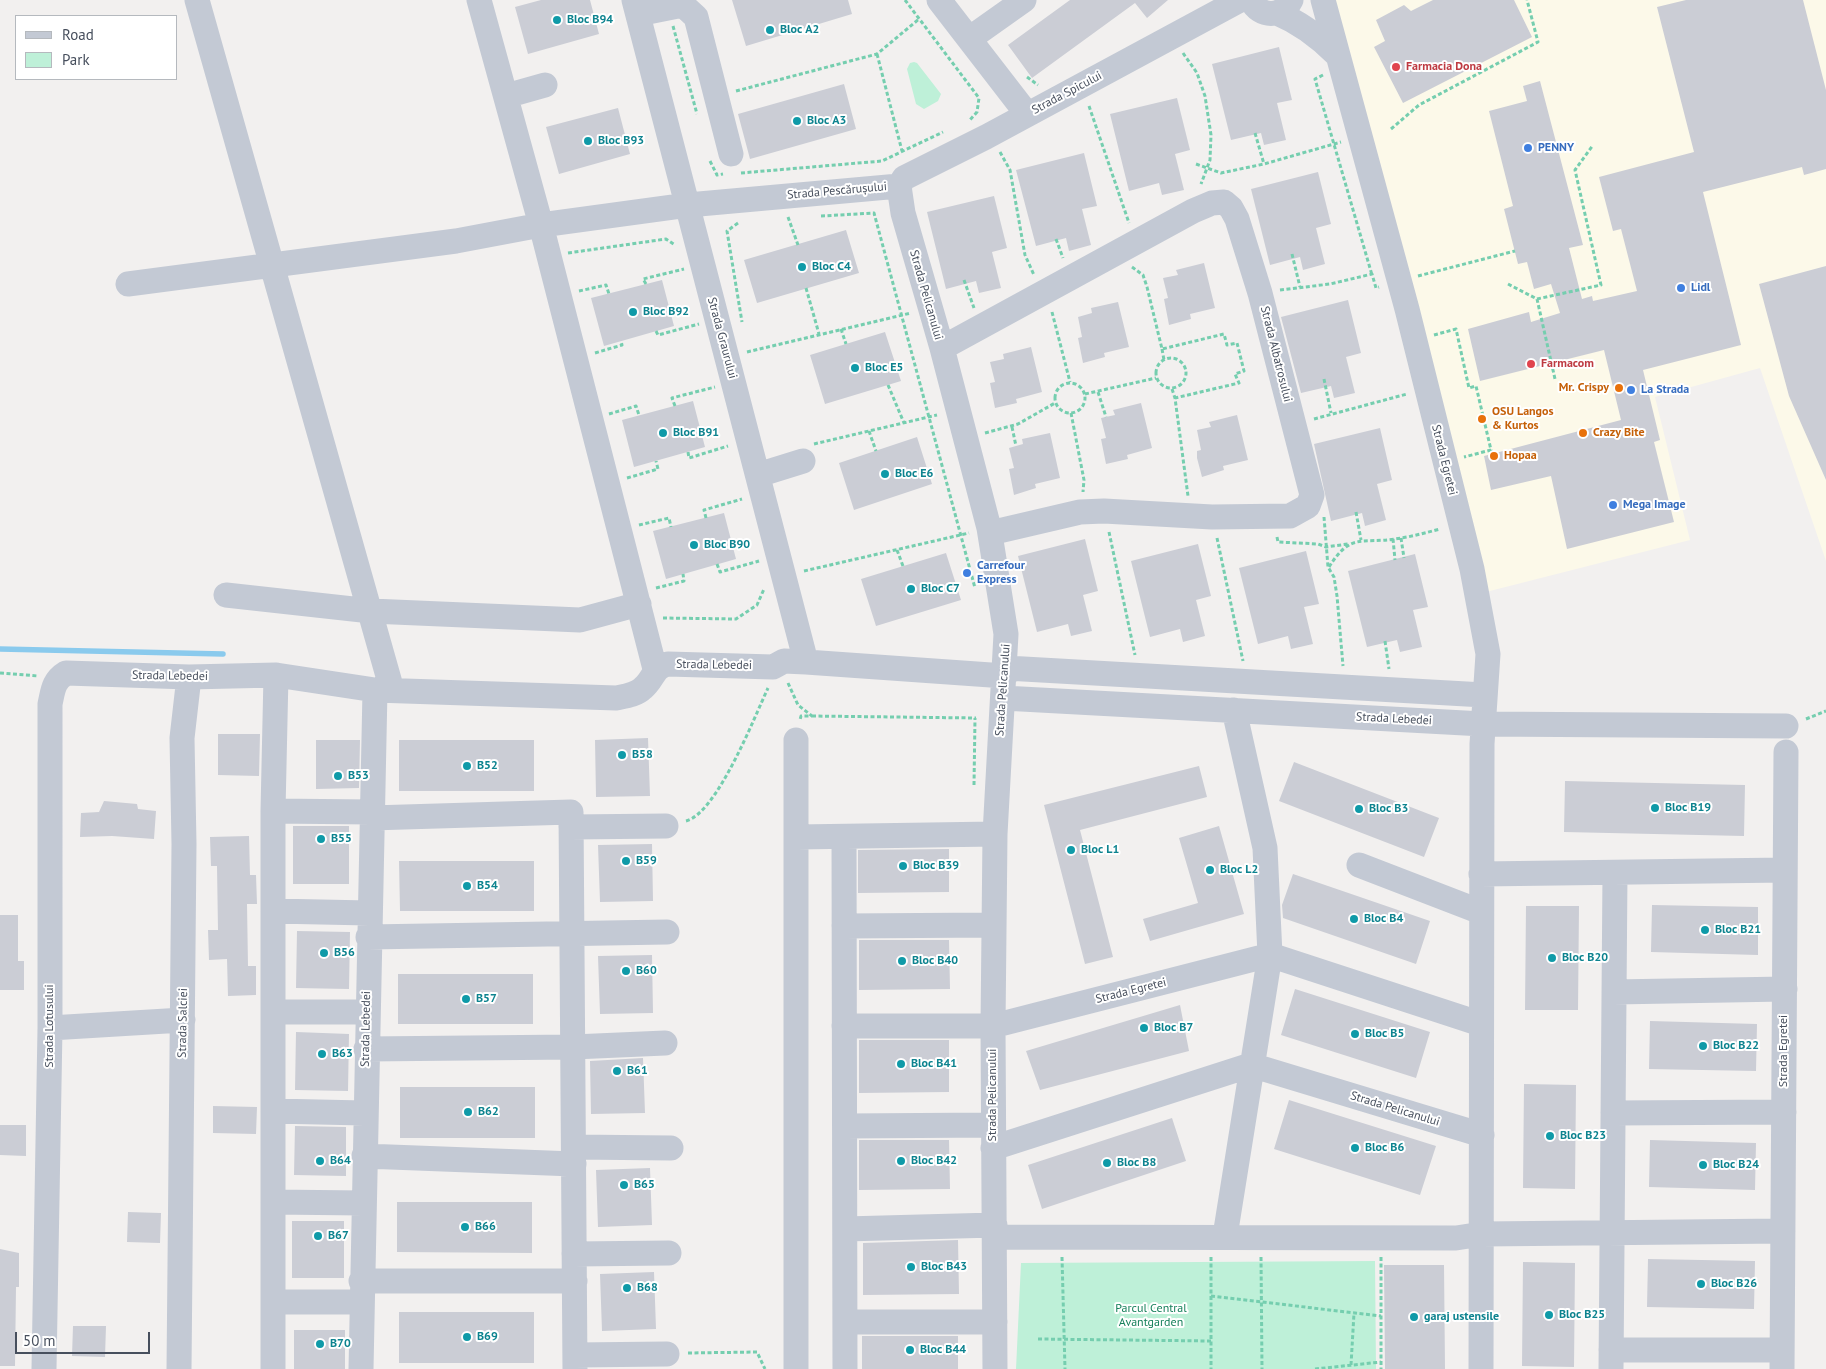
<!DOCTYPE html>
<html>
<head>
<meta charset="utf-8">
<style>
	body { margin:0 }
	#map { position:relative; width:1826px; height:1369px; overflow:hidden; background:#f2f0ef; font-family:"PT Sans",sans-serif }
	canvas { display:block }
	.legend { position:absolute; left:15px; top:15px; width:162px; height:65px; box-sizing:border-box; background:#fff; border:1px solid #b5b9be; margin:0; padding:6px 9px; list-style:none; font-size:15px; color:#474f5d }
	.legend li { display:flex; align-items:center; gap:10px; height:25px }
	.legend b { width:25px; border:1px solid #b5b9be }
	.scale { position:absolute; left:15px; top:1332px; width:135px; height:22px; box-sizing:border-box; border:2px solid #474f5d; border-top:0; padding-left:6px; font-size:15px; line-height:18px; white-space:nowrap; color:#474f5d; -webkit-text-stroke:4px #fff; paint-order:stroke }
</style>
</head>
<body>
<div id="map">
<canvas width="1826" height="1369"></canvas>
<ul class="legend">
<li><b style="height:6px;background:#c3c9d4"></b>Road</li>
<li><b style="height:14px;background:#bef0d8"></b>Park</li>
</ul>
<div class="scale">50 m</div>
</div>
<script>
const c = document.querySelector('canvas').getContext('2d');
c.lineJoin = 'round';
function fill(path, color) {
  c.fillStyle = color;
  c.fill(path, 'evenodd');
}
function strokePath(path, color, width, dash) {
  c.strokeStyle = color;
  c.lineWidth = width;
  c.lineCap = dash ? 'butt' : 'round';
  c.setLineDash(dash || []);
  c.stroke(path);
}
function write(font, color, halo, rows, align = 'center') {
  c.font = font + ' "PT Sans",sans-serif';
  c.lineWidth = 4;
  c.setLineDash([]);
  c.textBaseline = 'middle';
  c.strokeStyle = halo;
  c.fillStyle = color;
  for (const [text, x, y, turn = 0] of rows) {
    c.save();
    c.translate(x, y);
    c.rotate((+turn || 0) * Math.PI / 180);
    c.textAlign = isNaN(turn) ? turn : align;
    if (halo) c.strokeText(text, 0, 0);
    c.fillText(text, 0, 0);
    c.restore();
  }
}
const commercial = new Path2D(`
	M1321 0H1826V561L1760 368 1655 397 1690 540 1482 593Z`);
const green = new Path2D(`
	M914 62 917 63 941 94 938 101 924 109 916 104 907 69 910 63Z
	M1375 1261 1376 1369H1016L1021 1263Z`);
const stream = new Path2D(`
	M0 649 223 654`);
const building = new Path2D(`
	M541 0H590L599 34 528 54 515 7Z
	M732 0H848L852 14 746 46Z
	M1070 0H1168L1147 18 1135 3 1032 78 1008 45Z
	M1433 0H1514L1532 37 1403 103 1374 47 1385 41 1376 20 1404 5 1411 11Z
	M1686 0H1803L1826 90V169L1804 175 1802 167 1703 192 1741 345 1643 370 1660 440 1654 442 1674 522 1567 549 1551 476 1491 490 1484 456 1621 420 1604 350 1480 381 1468 329 1529 312 1531 322 1560 313 1551 284 1534 289 1527 262 1518 264 1504 209 1513 206 1489 111 1527 101 1523 86 1540 81 1583 245 1569 248 1582 299 1592 296 1593 301 1637 291 1621 229 1613 231 1599 177 1694 152 1657 7Z
	M1279 47 1292 100 1277 103 1286 140 1264 145 1261 133 1231 140 1212 64Z
	M844 84 856 129 750 159 738 114Z
	M1177 98 1190 150 1175 154 1184 190 1162 195 1159 183 1129 191 1110 114Z
	M618 108 630 154 559 174 546 127Z
	M1084 153 1097 206 1082 209 1091 245 1069 251 1066 238 1036 246 1016 170Z
	M1318 172 1331 224 1316 228 1325 264 1303 270 1300 257 1270 265 1251 189Z
	M994 196 1007 248 992 252 1001 288 979 293 976 281 946 289 927 212Z
	M846 230 859 273 757 303 744 260Z
	M1204 263 1215 308 1190 314 1191 319 1169 325 1164 299 1168 298 1163 278 1178 275 1176 270Z
	M1826 266V480L1789 396 1759 284Z
	M662 280 674 326 604 346 591 298Z
	M1348 300 1361 353 1346 357 1355 393 1334 398 1331 386 1301 393 1281 317Z
	M1118 302 1129 347 1104 353 1105 357 1083 363 1078 338 1082 337 1078 317 1092 313 1091 308Z
	M885 332 901 381 825 404 810 355Z
	M1031 347 1042 392 1016 399 1017 403 995 408 990 383 995 382 990 362 1004 359 1003 354Z
	M693 401 705 447 634 467 622 420Z
	M1141 403 1152 448 1127 455 1128 459 1106 464 1101 439 1106 438 1101 418 1115 415 1113 410Z
	M1237 415 1248 460 1223 466 1224 470 1202 477 1197 458V451L1201 450 1197 430 1211 427 1209 422Z
	M1380 428 1392 480 1377 484 1386 520 1365 526 1362 513 1331 521 1314 444Z
	M1050 433 1060 478 1035 484 1036 488 1014 495 1009 469 1014 468 1009 448 1023 444 1022 439Z
	M917 437 932 484 854 510 839 463Z
	M724 513 736 559 666 579 653 531Z
	M1085 539 1098 591 1083 595 1092 631 1071 636 1068 624 1037 632 1018 556Z
	M1198 544 1211 596 1196 600 1205 636 1183 642 1180 629 1150 637 1131 561Z
	M1306 551 1319 604 1304 607 1313 644 1291 649 1288 636 1258 644 1239 568Z
	M946 553 961 600 876 626 861 579Z
	M1415 554 1428 607 1413 610 1422 647 1400 652 1397 640 1367 647 1348 571Z
	M218 734H260L259 776 218 775Z
	M648 738 650 796 596 797 595 740Z
	M316 740H360L359 788 316 789Z
	M399 740H534V791H399Z
	M1294 762 1439 818 1424 857 1279 801Z
	M1199 766 1207 797 1080 830 1113 957 1085 964 1044 805Z
	M1565 781 1745 785 1744 836 1564 832Z
	M104 801 137 804 138 809 156 811 154 839 112 836 80 837 81 813 99 812Z
	M293 826H349V884H293Z
	M1219 826 1244 914 1150 941 1143 919 1198 903 1179 838Z
	M249 836 250 875H256L257 904H247L248 966H256V995L228 996 227 959 209 960 208 930H218L217 866H211L210 837Z
	M652 844 653 901 600 902 598 845Z
	M949 849V892L858 893V850Z
	M399 861H534V911H400Z
	M1293 874 1430 921 1416 964 1283 918 1282 905Z
	M1652 905 1758 907V955L1651 952Z
	M1526 906H1579L1578 1010H1525Z
	M0 915H18V961H24V990H0Z
	M297 931 350 932 349 989 296 988Z
	M859 940H949L950 989 859 990Z
	M652 955 653 1013 600 1014 598 956Z
	M398 974H533V1024H398Z
	M1295 989 1430 1032 1416 1078 1281 1035Z
	M1180 1005 1189 1051 1040 1090 1026 1051Z
	M1650 1021 1757 1024 1756 1071 1649 1069Z
	M296 1032 349 1034 348 1091 295 1090Z
	M859 1040H949V1092L859 1093Z
	M643 1058 645 1113 591 1114 590 1061Z
	M1524 1084 1576 1085 1575 1189 1523 1188Z
	M400 1087H535V1138H400Z
	M1289 1100 1436 1146 1420 1195 1274 1149Z
	M213 1106 257 1107 256 1134 213 1133Z
	M1172 1118 1186 1161 1042 1209 1028 1165Z
	M0 1125H26V1156L0 1155Z
	M295 1126 346 1127V1176L294 1175Z
	M859 1140H949L950 1189 859 1190Z
	M1650 1140 1756 1143 1755 1190 1649 1187Z
	M650 1168 652 1225 598 1227 596 1170Z
	M397 1202H532V1253L397 1252Z
	M128 1212 161 1213 160 1243 127 1242Z
	M292 1221H344V1278H292Z
	M958 1240 959 1294 863 1295V1243Z
	M0 1249 19 1253V1287H16L15 1366H0Z
	M1648 1259 1755 1261 1754 1309 1647 1307Z
	M1523 1262 1575 1263 1574 1367 1522 1366Z
	M1384 1265H1444L1445 1369H1385Z
	M654 1272 656 1329 602 1331 600 1274Z
	M399 1312H534V1363H399Z
	M73 1326H106L105 1357 72 1356Z
	M294 1330H345V1369H294Z
	M862 1336H958V1369H862Z`);
const path = new Path2D(`
	M905 0 979 98 977 112 969 121
	M673 26 697 114
	M1183 53 1197 73 1205 96 1211 135 1210 160 1201 184
	M877 54 902 151
	M1323 75 1315 79 1372 275
	M1027 77 1038 85
	M736 91 877 54 919 19
	M1089 106 1129 223
	M1391 129 1419 105 1538 42 1527 0
	M1255 133 1264 164
	M1000 152 1010 170 1025 255 1034 275
	M710 161 717 175 723 174
	M1196 164 1221 173 1264 164 1341 142
	M741 173 882 161 943 132
	M821 216 874 213 975 588
	M788 217 798 245
	M738 223 727 231 742 322
	M1056 239 1063 258
	M568 253 666 239 675 245
	M1292 254 1300 287
	M1132 267 1143 275 1147 287 1162 349 1224 334 1227 345 1237 343 1244 371 1235 374 1239 383 1175 398
	M1418 276 1515 251
	M964 280 974 308
	M646 284 643 279 684 269
	M1508 284 1537 299 1555 379
	M806 288 819 334
	M1280 290 1330 284 1372 274 1376 288 1379 287
	M579 291 606 285 609 294
	M1537 299 1601 285 1575 170 1593 145
	M1052 312 1070 382
	M841 329 846 344
	M656 331 658 335 699 324
	M1434 335 1456 329 1469 388 1476 386 1491 450 1464 457
	M1162 349 1164 360
	M747 352 911 313
	M595 353 622 345 621 341
	M1156 373a15 15 0 1 1 30 0a15 15 0 1 1-30 0Z
	M1324 379 1331 413
	M1055 398a15 15 0 1 1 30 0a15 15 0 1 1-30 0Z
	M888 385 904 423
	M1172 389 1175 398 1188 496
	M1098 392 1106 417
	M1085 394 1156 378
	M675 406 672 398 715 387
	M1071 413 1084 480 1083 492
	M609 414 636 406 639 415
	M1314 419 1407 394
	M1012 427 1016 446
	M869 431 876 451
	M985 433 1018 424 1055 403
	M814 444 937 415
	M688 452 689 458 728 446
	M627 478 658 469 656 461
	M1356 512 1361 540
	M1324 517 1328 567 1334 577 1337 596 1343 666
	M706 518 704 510 742 499
	M639 525 669 518 671 527
	M1109 532 1135 655
	M1277 537 1278 542 1318 544 1326 547 1348 544
	M1217 538 1243 661
	M1401 538 1404 558
	M1393 539 1395 560
	M897 550 903 566
	M717 564 720 572 759 561
	M1329 567C1351 532 1362 544 1395 539 1410 537 1425 533 1440 529
	M804 571 969 533
	M656 588 684 581 683 574
	M663 618 736 619 757 605 764 589
	M1385 641 1389 669
	M0 673 38 676
	M788 683 798 705 812 716H801L800 720
	M812 716 976 718
	M1806 719 1826 711
	M974 785 975 718
	M686 821C717 813 754 718 768 688
	M1062 1257 1065 1369
	M1211 1257V1369
	M1261 1257 1262 1369
	M1381 1257V1369
	M1211 1296 1381 1316
	M1038 1339 1211 1341
	M688 1353 757 1352 765 1369
	M1351 1365 1354 1313
	M1315 1369 1381 1362`);
const minor = new Path2D(`
	M197 0 392 690
	M479 0 541 225 655 669
	M634 0 806 662
	M939 0 1027 114
	M1251 0C1260 18 1282 18 1291 0
	M1323 0 1407 309 1472 569 1488 654 1482 744 1481 1369
	M1277 13C1301 23 1318 36 1336 54
	M638 14 683 5 696 17 731 154
	M969 39 1024 0
	M506 96 545 85
	M899 186 903 213 942 348 989 528 1006 634 995 834 993 1026 995 1369
	M899 186 904 178 986 137 1240 0
	M128 284 456 241 541 225 688 205 899 186
	M942 348 1193 211 1212 203 1224 202 1231 208 1237 219 1260 293 1312 495 1308 506 1290 516 1212 517 1104 511 1080 512 990 533
	M758 475 803 461
	M226 595 371 611 580 620 639 604
	M1006 668 1484 695
	M1003 698 1483 724 1786 726
	M273 811 371 812
	M371 818 571 812 575 1369
	M571 827 666 826
	M797 837 995 834
	M844 837 845 1369
	M1359 865 1481 912
	M1481 874 1785 870
	M273 911 369 913
	M844 926 994 925
	M368 937 667 932
	M1614 992 1785 989
	M273 1012H367
	M844 1026H993L1270 955 1481 1024
	M50 1028 183 1020
	M366 1049 573 1047 665 1043
	M273 1111 364 1113
	M1613 1113 1784 1112
	M845 1126 993 1125
	M574 1147 671 1148
	M993 1148 1251 1065 1482 1135
	M364 1156 574 1164
	M273 1202 363 1203
	M845 1229 995 1225
	M1225 1236 1270 955 1265 848 1234 710
	M995 1237 1456 1238 1482 1234 1783 1231
	M574 1254 669 1253
	M361 1281H575
	M273 1302H361
	M845 1322H995
	M1611 1350H1782
	M575 1355 667 1354
	M44 1369 50 1028V704C53 691 53 681 66 673L189 677 276 675 375 690 616 698C626 696 636 695 643 688 654 679 653 667 668 664L773 667 784 661 806 662 1005 676
	M179 1369 184 844 182 738 189 677
	M273 1369V811L276 675
	M361 1369 375 690
	M796 1369V740
	M1611 1369 1615 873
	M1782 1369 1786 752`);
const markers = [
	[557,20,5,"#0f9aa8"],
	[770,30,5,"#0f9aa8"],
	[1396,67,5,"#e0444e"],
	[797,121,5,"#0f9aa8"],
	[588,141,5,"#0f9aa8"],
	[1528,148,5,"#3f7fe0"],
	[802,267,5,"#0f9aa8"],
	[1681,288,5,"#3f7fe0"],
	[633,312,5,"#0f9aa8"],
	[1531,364,5,"#e0444e"],
	[855,368,5,"#0f9aa8"],
	[1619,388,5,"#e8710a"],
	[1631,390,5,"#3f7fe0"],
	[1482,419,5,"#e8710a"],
	[663,433,5,"#0f9aa8"],
	[1583,433,5,"#e8710a"],
	[1494,456,5,"#e8710a"],
	[885,474,5,"#0f9aa8"],
	[1613,505,5,"#3f7fe0"],
	[694,545,5,"#0f9aa8"],
	[967,573,5,"#3f7fe0"],
	[911,589,5,"#0f9aa8"],
	[622,755,5,"#0f9aa8"],
	[467,766,5,"#0f9aa8"],
	[338,776,5,"#0f9aa8"],
	[1655,808,5,"#0f9aa8"],
	[1359,809,5,"#0f9aa8"],
	[321,839,5,"#0f9aa8"],
	[1071,850,5,"#0f9aa8"],
	[626,861,5,"#0f9aa8"],
	[903,866,5,"#0f9aa8"],
	[1210,870,5,"#0f9aa8"],
	[467,886,5,"#0f9aa8"],
	[1354,919,5,"#0f9aa8"],
	[1705,930,5,"#0f9aa8"],
	[324,953,5,"#0f9aa8"],
	[1552,958,5,"#0f9aa8"],
	[902,961,5,"#0f9aa8"],
	[626,971,5,"#0f9aa8"],
	[466,999,5,"#0f9aa8"],
	[1144,1028,5,"#0f9aa8"],
	[1355,1034,5,"#0f9aa8"],
	[1703,1046,5,"#0f9aa8"],
	[322,1054,5,"#0f9aa8"],
	[901,1064,5,"#0f9aa8"],
	[617,1071,5,"#0f9aa8"],
	[468,1112,5,"#0f9aa8"],
	[1550,1136,5,"#0f9aa8"],
	[1355,1148,5,"#0f9aa8"],
	[320,1161,5,"#0f9aa8"],
	[901,1161,5,"#0f9aa8"],
	[1107,1163,5,"#0f9aa8"],
	[1703,1165,5,"#0f9aa8"],
	[624,1185,5,"#0f9aa8"],
	[465,1227,5,"#0f9aa8"],
	[318,1236,5,"#0f9aa8"],
	[911,1267,5,"#0f9aa8"],
	[1701,1284,5,"#0f9aa8"],
	[627,1288,5,"#0f9aa8"],
	[1549,1315,5,"#0f9aa8"],
	[1414,1317,5,"#0f9aa8"],
	[467,1337,5,"#0f9aa8"],
	[320,1344,5,"#0f9aa8"],
	[910,1350,5,"#0f9aa8"]
];
const cultureNames = [
	["Bloc B94",567,20],
	["Bloc A2",780,30],
	["Bloc A3",807,121],
	["Bloc B93",598,141],
	["Bloc C4",812,267],
	["Bloc B92",643,312],
	["Bloc E5",865,368],
	["Bloc B91",673,433],
	["Bloc E6",895,474],
	["Bloc B90",704,545],
	["Bloc C7",921,589],
	["B58",632,755],
	["B52",477,766],
	["B53",348,776],
	["Bloc B19",1665,808],
	["Bloc B3",1369,809],
	["B55",331,839],
	["Bloc L1",1081,850],
	["B59",636,861],
	["Bloc B39",913,866],
	["Bloc L2",1220,870],
	["B54",477,886],
	["Bloc B4",1364,919],
	["Bloc B21",1715,930],
	["B56",334,953],
	["Bloc B20",1562,958],
	["Bloc B40",912,961],
	["B60",636,971],
	["B57",476,999],
	["Bloc B7",1154,1028],
	["Bloc B5",1365,1034],
	["Bloc B22",1713,1046],
	["B63",332,1054],
	["Bloc B41",911,1064],
	["B61",627,1071],
	["B62",478,1112],
	["Bloc B23",1560,1136],
	["Bloc B6",1365,1148],
	["B64",330,1161],
	["Bloc B42",911,1161],
	["Bloc B8",1117,1163],
	["Bloc B24",1713,1165],
	["B65",634,1185],
	["B66",475,1227],
	["B67",328,1236],
	["Bloc B43",921,1267],
	["Bloc B26",1711,1284],
	["B68",637,1288],
	["Bloc B25",1559,1315],
	["garaj ustensile",1424,1317],
	["B69",477,1337],
	["B70",330,1344],
	["Bloc B44",920,1350]
];
const healthNames = [
	["Farmacia Dona",1406,67],
	["Farmacom",1541,364]
];
const streetNames = [
	["Strada Spicului",1067,93,-28],
	["Strada Pescărușului",837,191,-5],
	["Strada Pelicanului",926,295,74],
	["Strada Graurului",722,338,75],
	["Strada Albatrosului",1276,354,76],
	["Strada Egretei",1444,460,76],
	["Strada Lebedei",714,665,1],
	["Strada Lebedei",170,676,1],
	["Strada Pelicanului",1003,690,-86],
	["Strada Lebedei",1394,719,3],
	["Strada Egretei",1131,991,-14],
	["Strada Salciei",183,1023,-89],
	["Strada Lotusului",50,1026,-90],
	["Strada Lebedei",366,1029,-89],
	["Strada Egretei",1784,1051,-90],
	["Strada Pelicanului",993,1095,-90],
	["Strada Pelicanului",1395,1109,17]
];
const shopNames = [
	["PENNY",1538,148],
	["Lidl",1691,288],
	["La Strada",1641,390],
	["Mega Image",1623,505],
	["Carrefour",977,566],
	["Express",977,580]
];
const foodNames = [
	["Mr. Crispy",1609,388,"right"],
	["OSU Langos",1492,412],
	["& Kurtos",1492,426],
	["Crazy Bite",1593,433],
	["Hopaa",1504,456]
];
const parkNames = [
	["Parcul Central",1151,1309],
	["Avantgarden",1151,1323]
];
fill(commercial, '#fcf9e9');
fill(green, '#bef0d8');
strokePath(stream, '#8acaed', 5.5);
fill(building, '#cbcdd5');
strokePath(path, '#75ceaf', 3, [4, 2.5]);
strokePath(minor, '#c3c9d4', 25);
for (const [x, y, r, color] of markers) {
  const dot = new Path2D();
  dot.arc(x, y, r, 0, 2 * Math.PI);
  c.fillStyle = color;
  c.fill(dot);
  strokePath(dot, '#fff', 2);
}
write('bold 12px', '#0d838f', '#fff', cultureNames, 'left');
write('bold 12px', '#be3a42', '#fff', healthNames, 'left');
write('12px', '#474f5d', '#fff', streetNames);
write('bold 12px', '#366cbe', '#fff', shopNames, 'left');
write('bold 12px', '#c56008', '#fff', foodNames, 'left');
write('12px', '#16805b', '#fff', parkNames);
</script>
</body>
</html>
